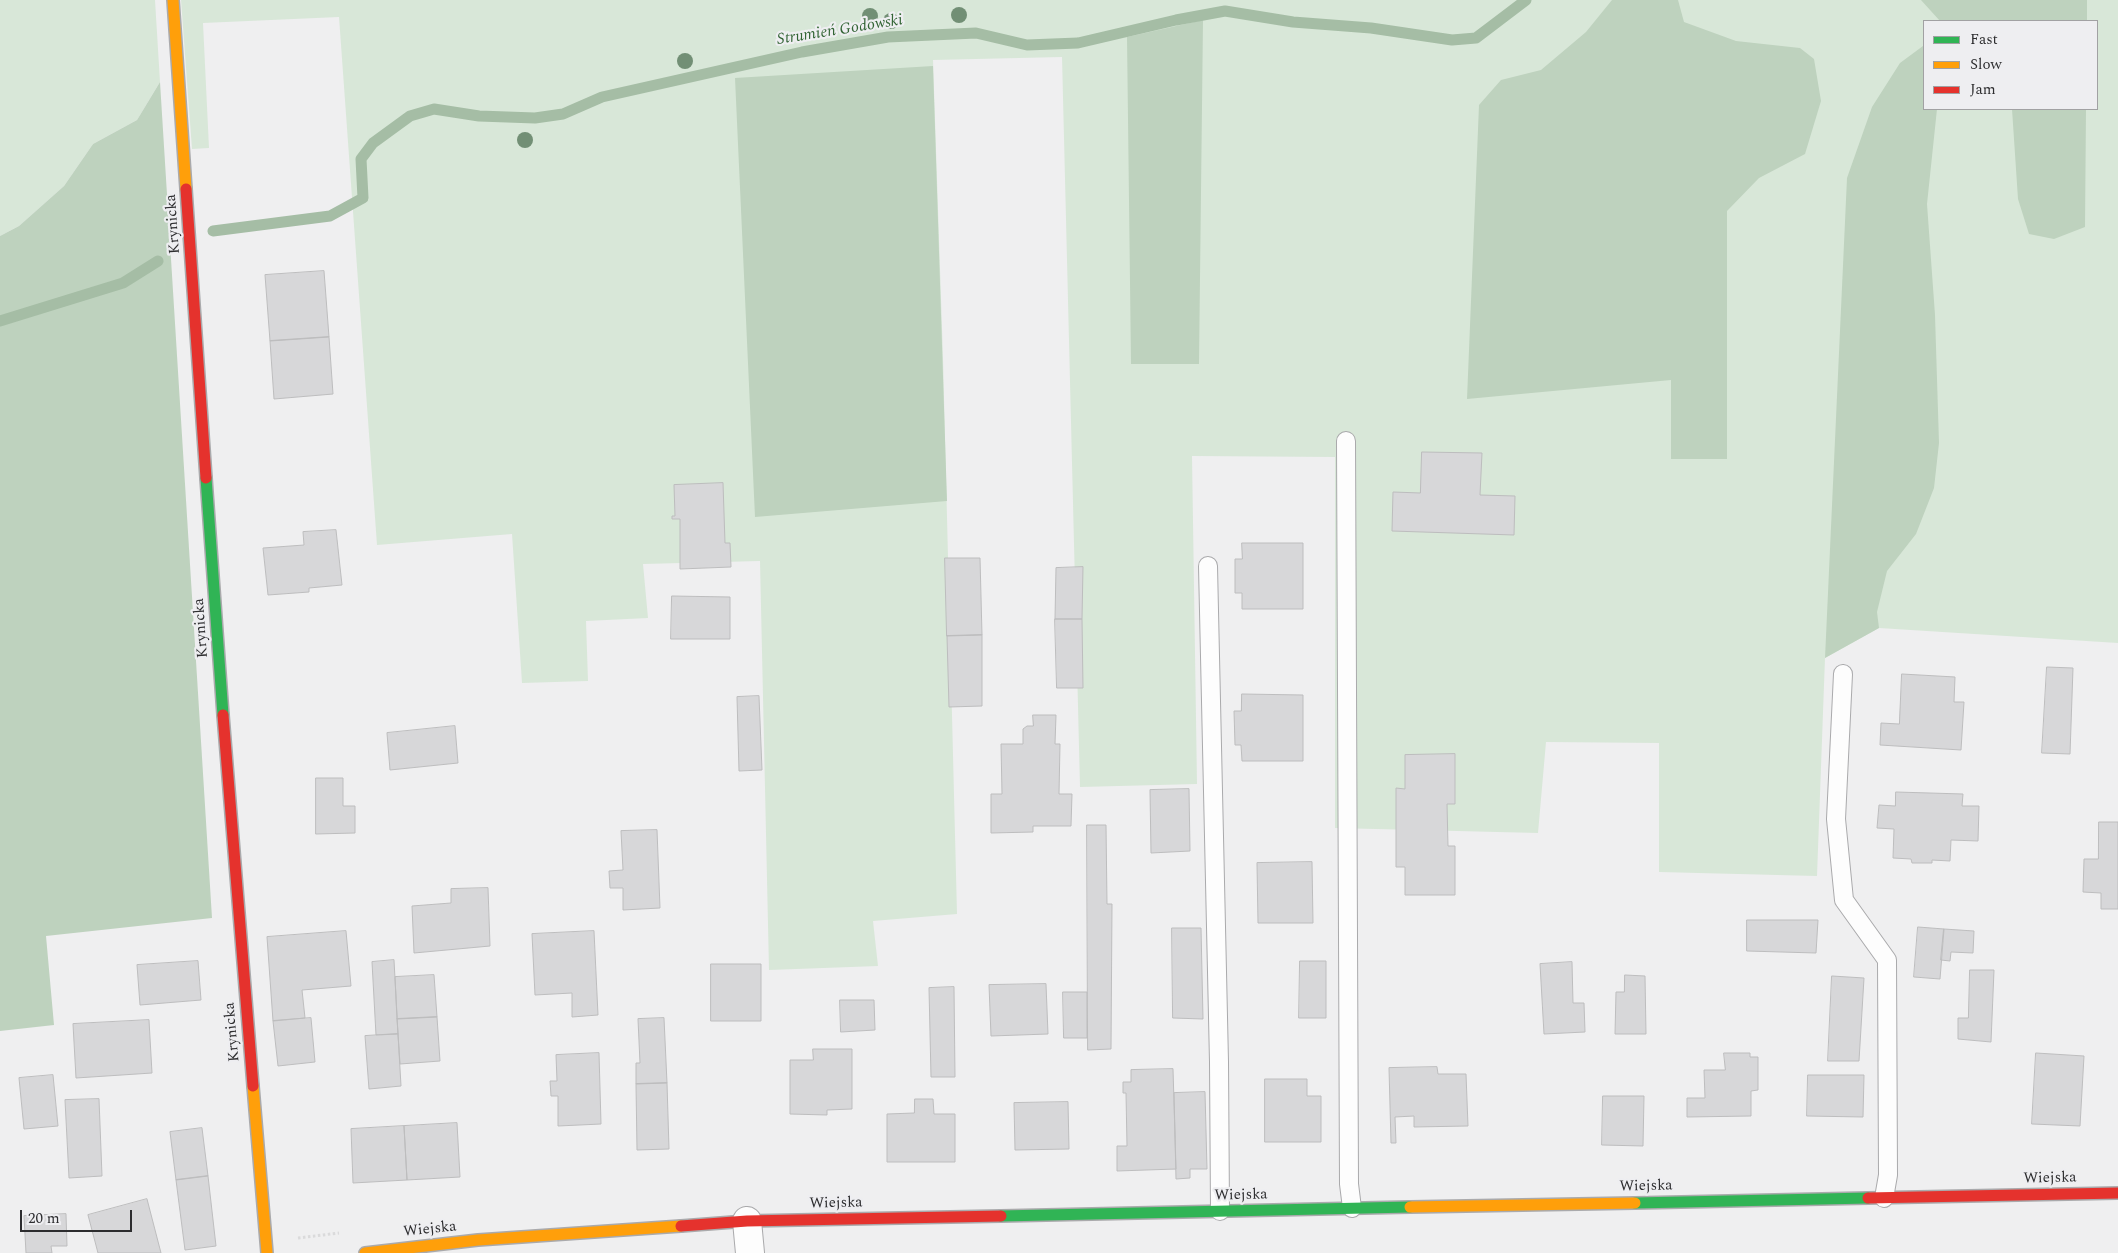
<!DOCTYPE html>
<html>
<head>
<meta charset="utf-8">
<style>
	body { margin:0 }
	#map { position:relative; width:2118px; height:1253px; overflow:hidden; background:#efeff0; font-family:Spectral,serif }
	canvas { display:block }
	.legend { position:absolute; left:1923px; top:20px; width:175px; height:90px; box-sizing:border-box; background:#eeeef1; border:1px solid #a1a1a3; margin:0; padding:6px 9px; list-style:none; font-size:15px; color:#2d2d2f }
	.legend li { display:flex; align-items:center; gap:10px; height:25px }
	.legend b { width:25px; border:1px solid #a1a1a3 }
	.scale { position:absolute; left:20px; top:1210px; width:112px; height:22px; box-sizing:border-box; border:2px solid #2d2d2f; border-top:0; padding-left:6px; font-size:15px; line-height:18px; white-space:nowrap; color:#2d2d2f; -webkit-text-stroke:4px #eeeef1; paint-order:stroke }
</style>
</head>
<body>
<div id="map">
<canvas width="2118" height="1253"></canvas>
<ul class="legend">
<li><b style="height:6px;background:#30b455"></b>Fast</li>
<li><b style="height:6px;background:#ff9f0a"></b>Slow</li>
<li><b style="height:6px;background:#e5322d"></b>Jam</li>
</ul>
<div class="scale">20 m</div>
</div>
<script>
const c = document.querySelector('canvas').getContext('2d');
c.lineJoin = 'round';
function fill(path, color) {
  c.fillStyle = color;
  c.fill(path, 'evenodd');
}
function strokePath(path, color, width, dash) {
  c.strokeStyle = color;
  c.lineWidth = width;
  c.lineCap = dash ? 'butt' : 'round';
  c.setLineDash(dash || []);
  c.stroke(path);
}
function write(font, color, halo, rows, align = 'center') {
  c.font = font + ' Spectral,serif';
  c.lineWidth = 4.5;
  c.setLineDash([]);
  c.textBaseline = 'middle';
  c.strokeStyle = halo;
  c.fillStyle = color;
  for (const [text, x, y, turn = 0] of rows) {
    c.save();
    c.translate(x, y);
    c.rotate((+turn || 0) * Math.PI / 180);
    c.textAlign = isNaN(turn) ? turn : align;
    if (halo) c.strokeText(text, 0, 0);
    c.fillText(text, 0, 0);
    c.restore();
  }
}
const green = new Path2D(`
	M0 0H155L160 82 137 120 93 144 64 186 19 226 0 236Z
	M181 0H2118V643L1879 628 1825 658 1817 876 1659 872V743L1546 742 1538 833 1335 828V457L1192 456 1197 784 1080 787 1062 57 933 60 943 358 957 914 873 921 878 966 769 970 760 561 643 564 648 618 586 621 588 681 522 683 512 534 377 545 339 17 203 23 209 148 192 149ZM1924 21H2097V109H1924Z`);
const forest = new Path2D(`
	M1612 0H1678L1684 22 1736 41 1800 48 1814 59 1821 101 1805 154 1759 178 1727 211V459H1671V380L1467 399 1479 105 1501 80 1541 70 1586 32Z
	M1921 0H2087V21H1940Z
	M1203 20 1199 364H1131L1127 37Z
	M1923 46 1924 109H1937L1927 204 1935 315 1939 443 1934 488 1916 534 1887 571 1877 612 1879 628 1825 658 1847 178 1872 107 1900 63Z
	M933 66 947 501 755 517 735 78Z
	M160 82 212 918 46 936 54 1025 0 1031V236L19 226 64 186 93 144 137 120Z
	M2012 109H2086L2085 227 2054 239 2029 234 2018 199Z`);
const stream = new Path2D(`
	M213 231 330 216 363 198 361 159 373 143 410 116 434 109 479 116 535 118 563 114 602 97 802 52 888 37 976 33 1027 45 1078 43 1176 20 1225 11 1293 22 1371 28 1452 40 1476 38 1526 0
	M0 321 123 283 158 261`);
const building = new Path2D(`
	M324 271 329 337 270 341 265 275Z
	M329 337 333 394 274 399 270 341Z
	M1422 452 1482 453 1480 495 1515 496 1514 535 1392 531 1393 492 1420 493Z
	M723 483 725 543H730L731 567 680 569V519H672V516H675L674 485Z
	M336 530 342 585 309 588V592L268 595 263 548 304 545 303 532Z
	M1242 543H1303V609H1242V593H1235V559H1242Z
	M945 558H980L982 635 947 636Z
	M1083 567 1082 619H1055L1056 568Z
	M672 596 730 597V639H671Z
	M1055 619H1082L1083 688H1057Z
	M982 635V706L949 707 947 636Z
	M2047 667 2073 668 2070 754 2042 753Z
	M1902 674 1955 677 1954 702H1964L1961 750 1880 745 1881 723 1899 724Z
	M1242 694 1303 695V761H1242L1241 745H1235L1234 711H1241Z
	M759 696 762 770 739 771 737 697Z
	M1033 715H1056L1055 744H1060L1059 794H1072L1071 826H1033V832L991 833V794H1002L1001 744H1023V729L1027 726H1033Z
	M455 726 458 763 390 770 387 733Z
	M1455 754V804H1447L1448 846H1455V895H1405V867H1396V788L1405 789V755Z
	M316 778H343V806H355V833L316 834Z
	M1189 789 1190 851 1151 853 1150 790Z
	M1896 792 1963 794 1962 806H1979L1978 841 1951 840 1950 861 1932 860V863H1912L1911 859 1893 858 1894 829 1877 828 1879 805 1895 806Z
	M2099 822H2118V909H2101V893L2083 892 2084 859H2098Z
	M1087 825H1106L1107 904H1112L1111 1049 1088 1050Z
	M657 830 660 908 623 910V888H610L609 871 623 870 621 831Z
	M1312 862 1313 923H1258L1257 863Z
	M488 888 490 946 414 953 412 906 451 903V889Z
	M1747 920H1818L1816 953 1747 951Z
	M1918 927 1944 929 1940 979 1914 977Z
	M1172 928H1201L1203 1019 1173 1018Z
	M1944 929 1974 931 1973 953 1951 952 1950 961 1941 960Z
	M346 931 351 986 302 990 305 1018 273 1021 267 937Z
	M594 931 598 1015 572 1017V993L535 995 532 934Z
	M394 960 398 1034 376 1035 372 962Z
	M198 961 201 1000 140 1005 137 965Z
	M1300 961H1326V1018H1299Z
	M1572 962 1573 1003H1584L1585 1032 1544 1034 1540 964Z
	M711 964H761V1021H711Z
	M1970 970H1994L1991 1042 1958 1039V1018H1968Z
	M434 975 437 1017 397 1019 395 977Z
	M1625 975 1645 976 1646 1034H1615L1616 992H1624Z
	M1832 976 1864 978 1859 1061H1828Z
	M1046 984 1048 1034 991 1036 989 985Z
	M954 987 955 1077H931L929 988Z
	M1063 992H1087V1038H1064Z
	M840 1000H874L875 1030 841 1032Z
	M437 1017 440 1061 400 1064 397 1019Z
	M311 1018 315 1062 278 1066 273 1021Z
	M664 1018 667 1083 636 1084V1063H640L638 1019Z
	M149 1020 152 1073 76 1078 73 1024Z
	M398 1034 401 1086 369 1089 365 1036Z
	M813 1049H852V1109L827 1110V1115L790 1114V1060H813Z
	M599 1053 601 1124 558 1126V1096H551L550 1081H557L556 1055Z
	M1724 1053H1750V1057H1758V1090L1751 1091V1116L1687 1117V1098H1705L1704 1070H1725Z
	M2036 1053 2084 1056 2080 1126 2032 1124Z
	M1437 1067 1438 1074H1466L1468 1126 1414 1127V1116L1395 1117 1396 1143H1391L1389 1068Z
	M1173 1069 1176 1169 1117 1171V1146H1127L1126 1093H1123V1082H1131V1070Z
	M53 1075 58 1126 24 1129 19 1078Z
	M1808 1075H1864L1863 1117 1807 1116Z
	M1265 1079H1307V1096H1321V1142H1265Z
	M667 1083 669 1149 637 1150 636 1084Z
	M1205 1092 1207 1169H1190V1178L1176 1179 1174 1093Z
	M1603 1096H1644L1643 1146 1602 1145Z
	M99 1099 102 1176 69 1178 65 1100Z
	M915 1099H933L934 1114H955V1162H887V1114L914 1113Z
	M1068 1102 1069 1149 1015 1150 1014 1103Z
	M457 1123 460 1177 407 1180 404 1126Z
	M404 1126 407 1180 353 1183 351 1129Z
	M202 1128 208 1176 176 1180 170 1132Z
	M208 1176 216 1246 185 1250 176 1180Z
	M147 1199 161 1253H98L88 1215Z
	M66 1214 67 1246H51L52 1253H26L24 1216Z`);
const path = new Path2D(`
	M298 1238 339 1233`);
const lane = new Path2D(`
	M1346 441 1349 1184 1352 1208
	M1208 566 1219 1062 1220 1211
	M1843 674 1836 819 1844 900 1887 960 1888 1175 1884 1198`);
const street = new Path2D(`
	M747 1221 750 1253`);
const fast = new Path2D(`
	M206 478 223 715
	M1635 1203 1868 1198
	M1001 1216 1410 1207`);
const slow = new Path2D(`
	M173 0 186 189
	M253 1086 267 1253
	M1410 1207 1635 1203
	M365 1253 478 1240 681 1226`);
const jam = new Path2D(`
	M186 189 206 478
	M223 715 253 1086
	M1868 1198 2118 1193
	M681 1226 747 1221 1001 1216`);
const trees = [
	[959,15],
	[870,16],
	[891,21],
	[685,61],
	[525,140]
];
const streetNames = [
	["Krynicka",174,224,-94],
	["Krynicka",202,628,-94],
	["Krynicka",233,1032,-95],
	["Wiejska",2050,1179,-1],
	["Wiejska",1646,1187,-1],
	["Wiejska",1241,1196,-1],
	["Wiejska",836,1204,-1],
	["Wiejska",430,1230,-6]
];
const waterNames = [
	["Strumień Godowski",840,31,-9]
];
fill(green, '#d8e7d8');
fill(forest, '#bed2be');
strokePath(stream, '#a5bda5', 11);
fill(building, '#d7d7d9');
strokePath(building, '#bdbdbe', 1);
strokePath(lane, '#aaaaac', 20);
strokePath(street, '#aaaaac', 30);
strokePath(fast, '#aaaaac', 14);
strokePath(slow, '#aaaaac', 14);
strokePath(jam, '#aaaaac', 14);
strokePath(path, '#dadadb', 3, [2.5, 2.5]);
strokePath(lane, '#fdfdfd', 18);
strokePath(street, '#fdfdfd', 28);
strokePath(fast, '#30b455', 11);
strokePath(slow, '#ff9f0a', 11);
strokePath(jam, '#e5322d', 11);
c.fillStyle = '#728f75';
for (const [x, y] of trees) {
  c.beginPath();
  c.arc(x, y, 8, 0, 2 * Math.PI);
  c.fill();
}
write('15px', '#2d2d2f', '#eeeef1', streetNames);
write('italic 16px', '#326434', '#eeeef1', waterNames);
</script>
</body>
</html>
